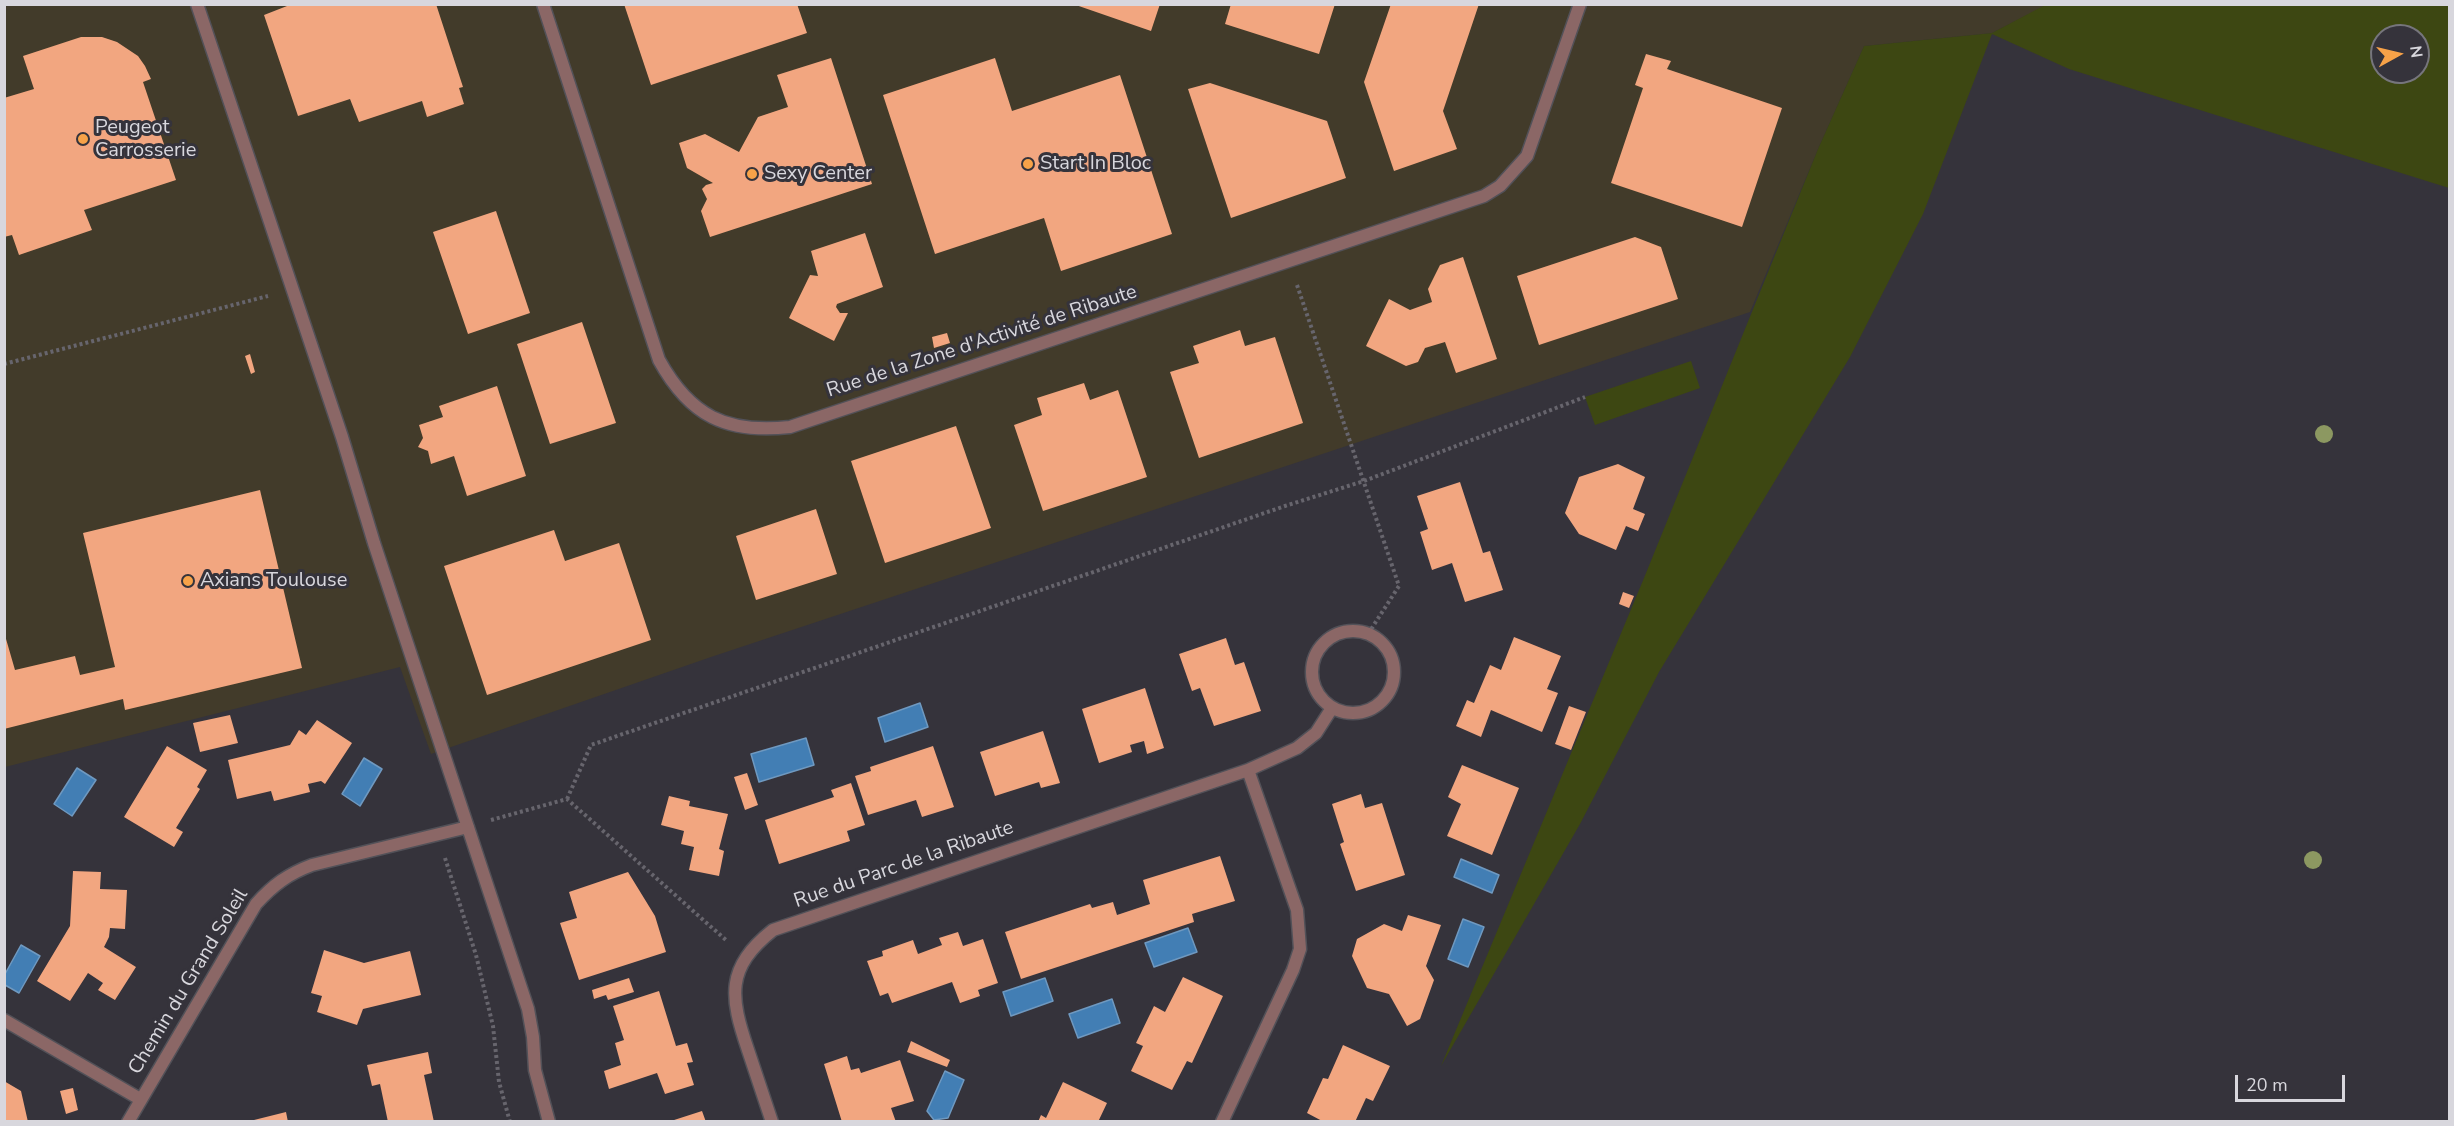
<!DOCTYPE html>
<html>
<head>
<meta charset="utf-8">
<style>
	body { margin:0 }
	#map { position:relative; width:2454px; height:1126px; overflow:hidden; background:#35333b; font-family:"Nunito Sans",sans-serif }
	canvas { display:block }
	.frame { position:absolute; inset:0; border:6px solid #d8d7dd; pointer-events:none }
	.north { position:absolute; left:2370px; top:24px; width:60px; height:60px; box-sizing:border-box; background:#35333b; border:2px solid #76757c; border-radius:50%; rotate:82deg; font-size:16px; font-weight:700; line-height:24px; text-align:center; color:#d8d7dd }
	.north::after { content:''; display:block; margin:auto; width:21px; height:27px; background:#f7a248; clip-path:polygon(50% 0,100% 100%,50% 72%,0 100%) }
	.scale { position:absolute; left:2235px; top:1075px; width:110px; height:27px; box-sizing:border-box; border:3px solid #d8d7dd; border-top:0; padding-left:8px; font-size:18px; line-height:21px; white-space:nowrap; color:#d8d7dd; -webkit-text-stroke:4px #35333b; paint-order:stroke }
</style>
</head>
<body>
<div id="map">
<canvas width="2454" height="1126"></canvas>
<div class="frame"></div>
<div class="north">N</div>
<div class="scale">20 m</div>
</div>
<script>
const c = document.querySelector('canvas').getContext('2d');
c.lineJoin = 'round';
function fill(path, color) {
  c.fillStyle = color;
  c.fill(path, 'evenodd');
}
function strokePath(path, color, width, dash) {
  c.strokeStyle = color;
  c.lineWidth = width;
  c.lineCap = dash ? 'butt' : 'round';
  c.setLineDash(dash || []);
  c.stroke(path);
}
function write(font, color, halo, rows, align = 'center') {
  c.font = font + ' "Nunito Sans",sans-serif';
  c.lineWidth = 6;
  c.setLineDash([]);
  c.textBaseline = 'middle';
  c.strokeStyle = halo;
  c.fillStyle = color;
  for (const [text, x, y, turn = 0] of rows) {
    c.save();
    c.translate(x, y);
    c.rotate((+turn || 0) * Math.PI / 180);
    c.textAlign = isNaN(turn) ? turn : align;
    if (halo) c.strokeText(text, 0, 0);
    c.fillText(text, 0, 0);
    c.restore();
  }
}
const commercial = new Path2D(`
	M4 5H2047L1992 33 1864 46 1818 149 1750 312 711 657 431 754 400 667 5 767Z`);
const green = new Path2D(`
	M2047 4 2449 5V188L2069 69 1992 34 1923 214 1850 357 1659 672 1580 824 1441 1066 1644 578 1818 149 1864 46 1992 33ZM2382 36H2418V72H2382Z
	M1691 361 1700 388 1595 425 1585 397Z`);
const water = new Path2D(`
	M920 703 928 727 885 742 878 718Z
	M806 738 814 765 759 782 751 754Z
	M364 758 382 769 360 806 342 794Z
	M77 768 96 780 72 816 54 804Z
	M1461 859 1499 875 1492 893 1454 877Z
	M1463 919 1484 927 1468 967 1448 959Z
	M1188 928 1197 952 1154 967 1145 943Z
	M21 945 40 956 19 993 5 985V974Z
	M1045 978 1053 1001 1011 1016 1003 992Z
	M1112 999 1120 1023 1078 1038 1069 1014Z
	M945 1071 964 1080 948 1118 934 1120 927 1111Z`);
const building = new Path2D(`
	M287 4H436L463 87 459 88 464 104 427 117 422 101 359 122 350 99 298 116 264 15 287 6Z
	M624 4H797L807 33 651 85Z
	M1073 4H1160L1151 31Z
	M1231 4H1335L1319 54 1225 24Z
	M1391 4H1479L1443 111 1457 149 1394 171 1364 82Z
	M81 37H102L117 42 138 56 145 66 151 79 143 82 176 180 84 210 92 230 19 255 12 235 4 237V98L34 89 23 56Z
	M1646 54 1671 61 1667 69 1782 108 1742 227 1611 183 1643 88 1635 85Z
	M831 58 872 184 710 237 701 211 707 199 702 189 706 185 713 183 687 168 679 143 705 134 739 152 758 117 788 107 777 75Z
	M995 58 1012 111 1120 75 1172 234 1061 271 1044 218 935 254 883 95Z
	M1210 83 1327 121 1346 178 1231 218 1188 89Z
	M496 211 530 313 468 334 433 232Z
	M865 233 883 287 837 304 836 307 840 313H848L834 341 789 318 810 275 818 276 811 251Z
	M1635 237 1661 247 1678 299 1539 345 1517 276Z
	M1463 257 1497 359 1456 373 1445 342 1425 348 1418 362 1406 366 1366 346 1389 299 1410 310 1432 302 1428 289 1440 265Z
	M582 322 616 423 550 444 517 344Z
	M1240 330 1245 346 1275 337 1303 423 1199 458 1170 372 1199 363 1193 346Z
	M947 333 950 343 934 348 932 337Z
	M250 354 255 372 251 374 245 356Z
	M1084 383 1090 400 1118 390 1147 477 1043 511 1014 425 1042 415 1037 398Z
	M497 386 526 476 467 496 454 456 431 464 428 451 418 447 423 438 419 425 443 417 439 406Z
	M956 426 991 528 885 563 851 461Z
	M1618 464 1645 477 1633 509 1645 514 1638 531 1626 526 1616 550 1579 534 1565 513 1579 477Z
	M1460 482 1483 553 1490 551 1503 590 1465 602 1452 563 1432 570 1420 532 1428 529 1417 496Z
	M260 490 302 668 125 710 123 699 4 729V632L15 670 75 656 80 675 115 667 83 533Z
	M816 509 837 574 756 600 736 536Z
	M554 530 565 561 619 543 651 640 487 695 444 566Z
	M1623 592 1634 596 1629 608 1619 604Z
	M1514 637 1561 656 1547 689 1558 693 1542 732 1491 710 1481 737 1456 726 1467 700 1474 703 1490 665 1501 670Z
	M1226 638 1235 665 1244 662 1261 711 1214 726 1200 688 1192 691 1179 654Z
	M1145 688 1164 748 1147 754 1144 741 1130 745 1132 752 1099 763 1082 709Z
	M1569 706 1586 712 1571 750 1555 744Z
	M230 715 238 743 200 752 193 723Z
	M317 720 352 743 325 784 321 781 308 784 310 792 274 801 271 791 237 799 228 760 290 745 299 730 306 735Z
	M1043 731 1060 783 1041 788 1039 782 995 796 980 752Z
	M167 746 207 770 197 787 200 789 176 828 183 832 174 847 124 817Z
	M933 746 954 807 922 817 916 800 868 815 855 776 871 771 870 767Z
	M1462 765 1519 788 1492 855 1447 836 1461 804 1448 797Z
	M747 773 758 805 745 810 734 777Z
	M851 783 865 825 847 831 850 841 779 864 765 820 834 797 831 790Z
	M1361 794 1365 808 1382 803 1405 875 1356 891 1340 844 1344 842 1332 804Z
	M669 796 690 801 689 806 728 814 719 849 724 851 719 876 689 870 694 847 681 844 684 831 661 825Z
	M1220 856 1235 901 1192 914 1194 922 1021 979 1005 932 1090 904 1092 908 1113 902 1117 915 1150 904 1143 880Z
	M73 871 101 872 100 889 127 890 125 929 110 928 109 937 104 947 136 967 115 1000 98 990 103 983 88 973 70 1001 37 981 70 926Z
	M628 872 655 916 666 952 579 980 560 923 577 918 569 892Z
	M1408 915 1441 925 1426 966 1434 980 1420 1019 1407 1026 1389 994 1367 988 1352 956 1357 939 1384 924 1402 931Z
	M958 932 963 946 983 939 998 983 978 990 980 996 960 1003 952 982 892 1003 888 993 880 996 867 961 883 956 882 951 913 940 918 954 942 945 939 938Z
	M324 950 364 963 410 951 421 995 363 1009 357 1025 317 1012 322 996 311 993Z
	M1183 977 1223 996 1192 1063 1187 1061 1172 1090 1131 1071 1143 1046 1136 1043 1154 1006 1165 1012Z
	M629 978 634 992 608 1000 606 995 594 999 592 990Z
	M659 991 676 1046 687 1043 693 1062 687 1063 694 1085 665 1094 657 1073 609 1089 604 1071 621 1065 615 1043 624 1040 613 1006Z
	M911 1041 950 1060 947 1067 907 1052Z
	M1343 1045 1390 1066 1373 1101 1366 1098 1355 1122H1324L1307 1113 1323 1078 1328 1079Z
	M428 1052 432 1073 424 1075 434 1122H388L380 1084 372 1086 367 1065Z
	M847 1056 851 1070 859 1068 861 1073 900 1060 914 1101 891 1108 896 1122H842L824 1064Z
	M4 1081 21 1091 28 1122H4Z
	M1063 1082 1107 1103 1098 1122H1038L1041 1115 1046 1118Z
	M73 1088 78 1110 66 1114 60 1091Z
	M702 1111 706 1122H671V1121Z
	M286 1112 288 1122H250V1121Z`);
const path = new Path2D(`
	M1297 285 1399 586 1368 634
	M4 364 268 296
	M567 799 591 745 1285 506 1364 481 1585 397
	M491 820 567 799 727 941
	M445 858 476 955 493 1026 499 1082 510 1122`);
const street = new Path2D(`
	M197 4 342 437 374 543 528 1009 533 1037 535 1070 549 1122
	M543 4 659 360C690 416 726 434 790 427L1484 196 1500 186 1527 156 1580 4
	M1312 672a41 41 0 1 1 82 0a41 41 0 1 1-82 0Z
	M1248 770 1297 748 1316 733 1332 708
	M4 1020 140 1099
	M128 1122 256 904C273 885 288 874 312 865L468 827
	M772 1122C764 1098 756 1074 748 1050 730 997 725 968 773 930L1248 770 1297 910 1300 949 1293 970 1222 1122`);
const trees = [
	[2324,434],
	[2313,860]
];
const markers = [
	[83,139,6,"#f7a248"],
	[1028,164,6,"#f7a248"],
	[752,174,6,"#f7a248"],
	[188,581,6,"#f7a248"]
];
const poiNames = [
	["Peugeot",95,128],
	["Carrosserie",95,151],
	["Start In Bloc",1040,164],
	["Sexy Center",764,174],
	["Axians Toulouse",200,581]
];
const streetNames = [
	["Rue de la Zone d'Activité de Ribaute",982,342,-18],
	["Rue du Parc de la Ribaute",904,865,-19],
	["Chemin du Grand Soleil",189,982,-59]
];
fill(commercial, '#423b2a');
fill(green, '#3d4712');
fill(water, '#427eb4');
strokePath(water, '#6f99c0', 1.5);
fill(building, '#f2a680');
strokePath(street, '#525158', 15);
strokePath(path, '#67656d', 4, [3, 3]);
strokePath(street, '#8b6766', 12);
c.fillStyle = '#8c9861';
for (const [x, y] of trees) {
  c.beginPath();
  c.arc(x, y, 9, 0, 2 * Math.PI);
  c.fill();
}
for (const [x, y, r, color] of markers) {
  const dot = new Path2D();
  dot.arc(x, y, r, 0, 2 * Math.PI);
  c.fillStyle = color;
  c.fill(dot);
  strokePath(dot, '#35333b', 2);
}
write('20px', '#d8d7dd', '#35333b', poiNames, 'left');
write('20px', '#d8d7dd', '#35333b', streetNames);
</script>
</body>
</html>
